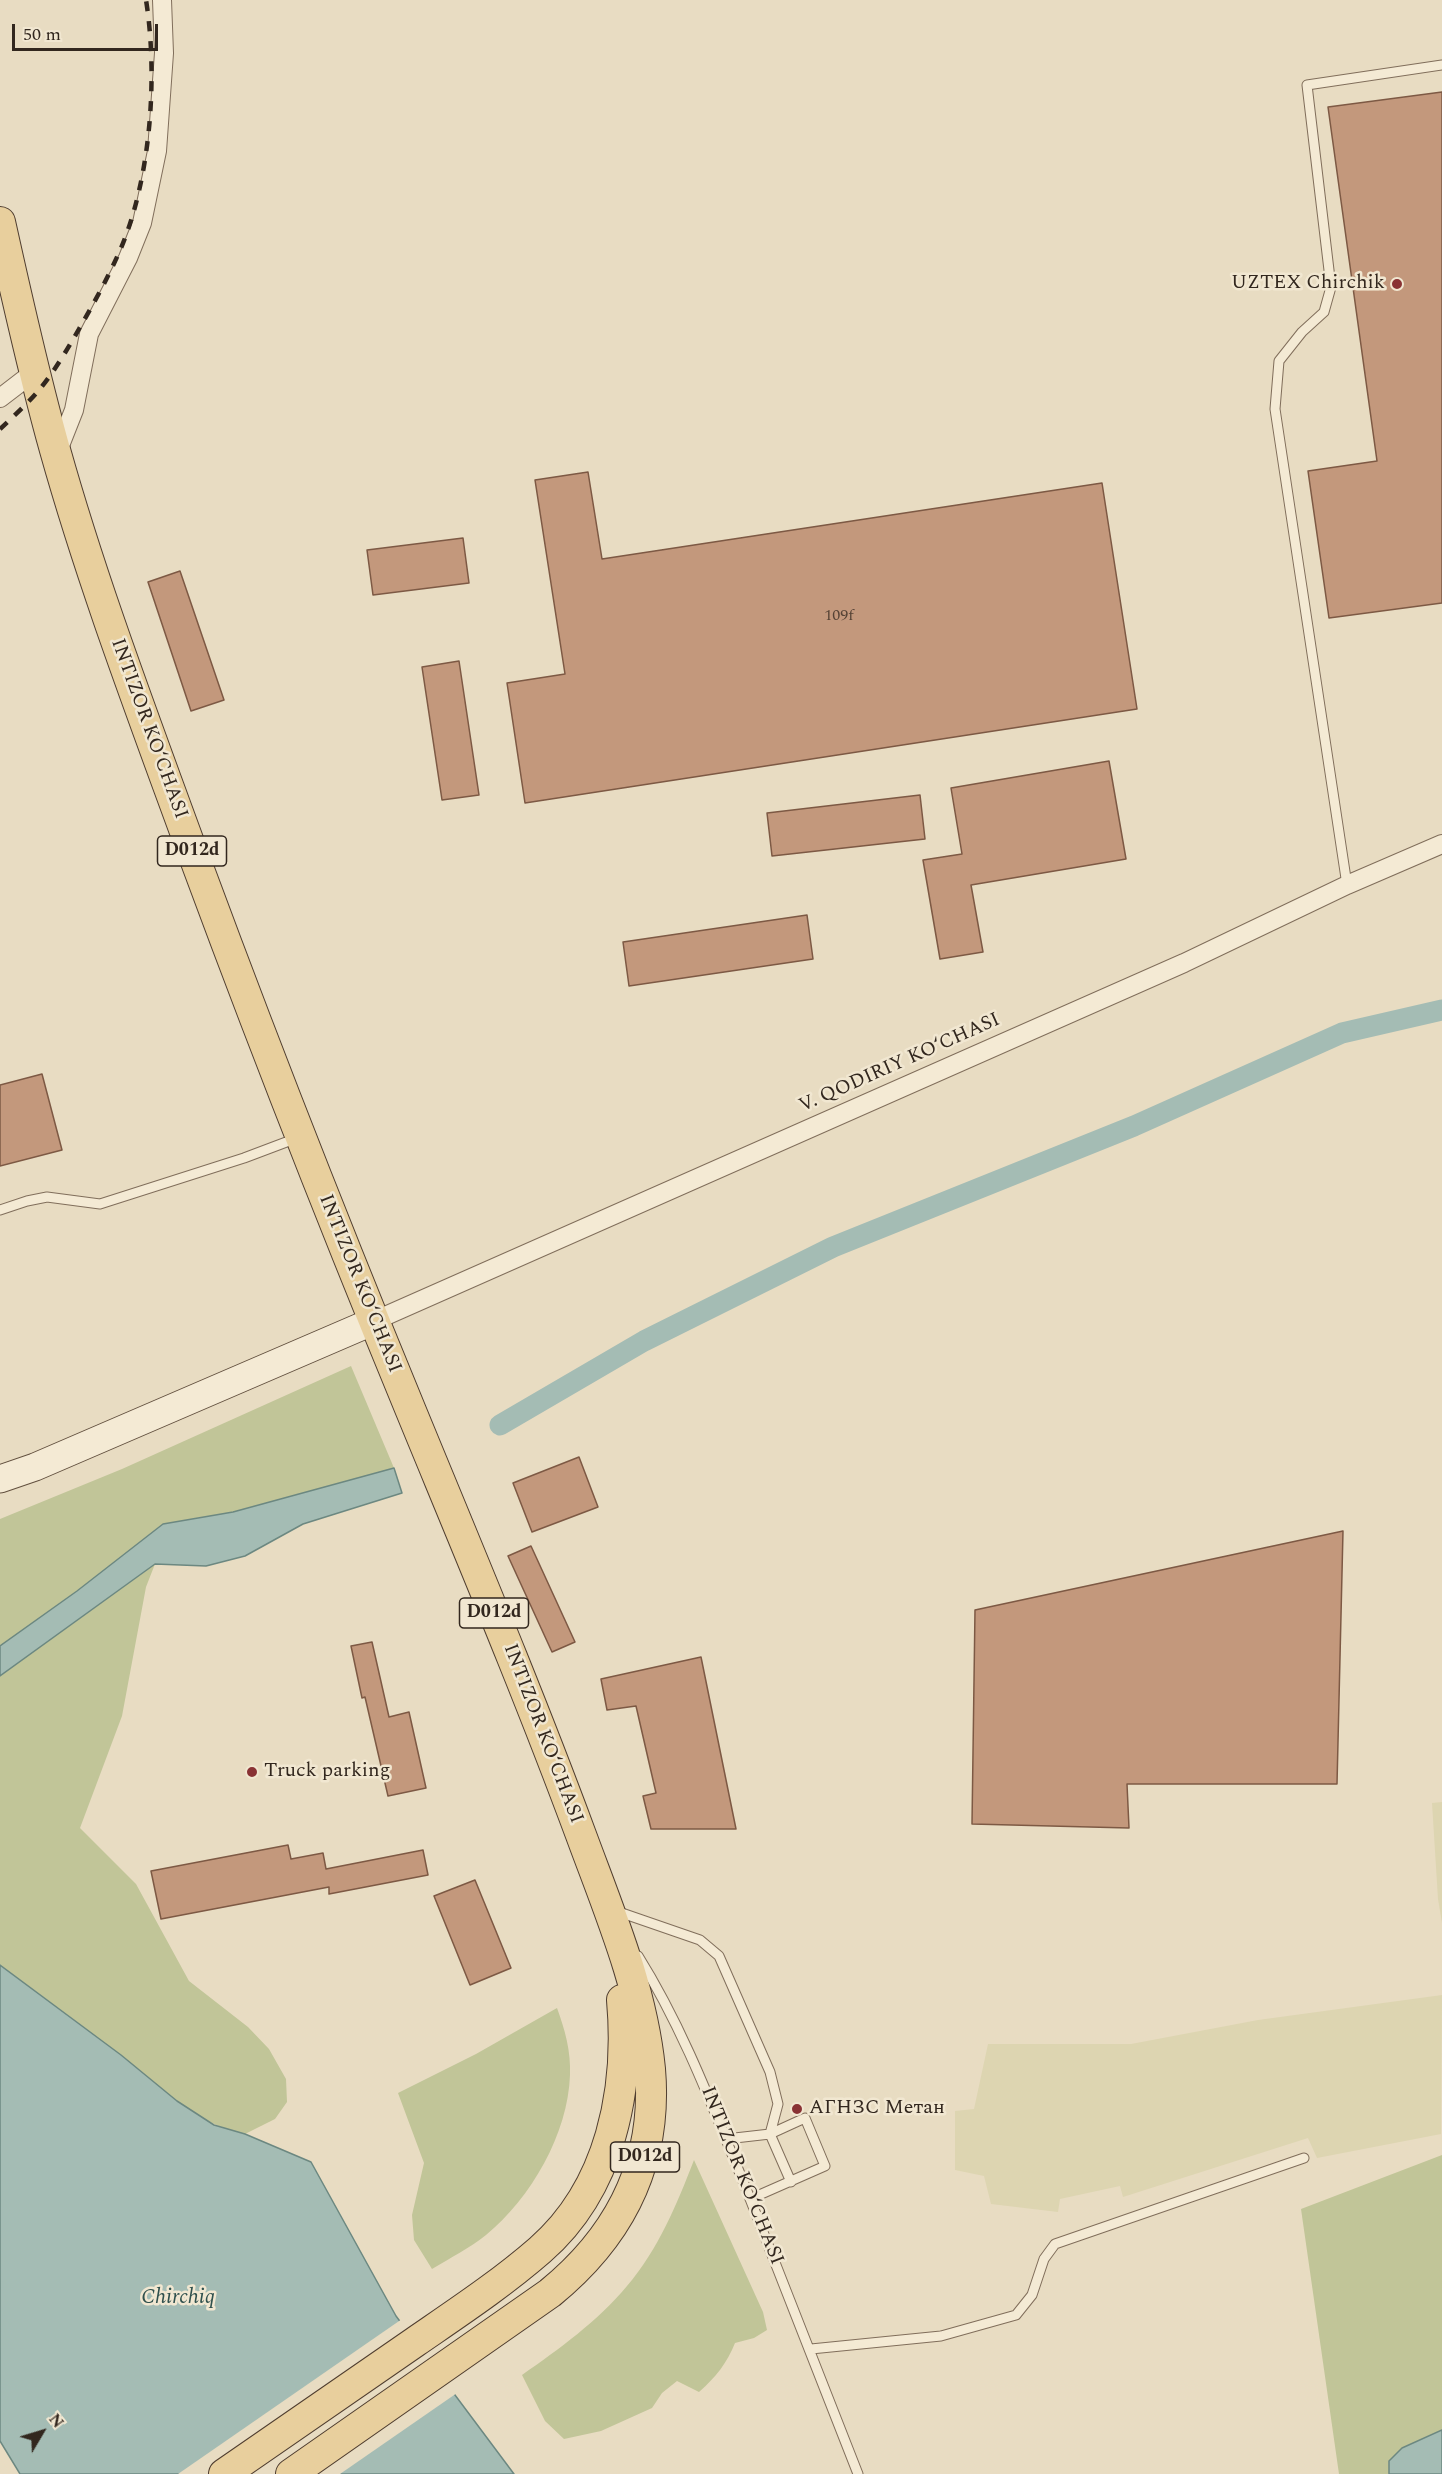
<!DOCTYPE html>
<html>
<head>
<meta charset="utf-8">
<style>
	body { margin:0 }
	#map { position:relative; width:1442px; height:2474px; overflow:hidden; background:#e8dcc2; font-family:Spectral,serif }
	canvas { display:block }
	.north { position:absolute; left:12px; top:2402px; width:60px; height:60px; -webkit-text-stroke:4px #f1e7d1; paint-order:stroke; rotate:52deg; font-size:16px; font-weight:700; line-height:24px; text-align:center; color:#32271e }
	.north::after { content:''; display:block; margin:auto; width:21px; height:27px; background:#32271e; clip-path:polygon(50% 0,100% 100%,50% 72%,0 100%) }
	.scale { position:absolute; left:12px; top:24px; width:146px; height:27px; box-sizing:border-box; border:3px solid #32271e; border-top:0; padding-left:8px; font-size:18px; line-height:21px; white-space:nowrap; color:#32271e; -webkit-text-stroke:4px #f1e7d1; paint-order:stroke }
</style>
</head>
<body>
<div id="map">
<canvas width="1442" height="2474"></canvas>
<div class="north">N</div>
<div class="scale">50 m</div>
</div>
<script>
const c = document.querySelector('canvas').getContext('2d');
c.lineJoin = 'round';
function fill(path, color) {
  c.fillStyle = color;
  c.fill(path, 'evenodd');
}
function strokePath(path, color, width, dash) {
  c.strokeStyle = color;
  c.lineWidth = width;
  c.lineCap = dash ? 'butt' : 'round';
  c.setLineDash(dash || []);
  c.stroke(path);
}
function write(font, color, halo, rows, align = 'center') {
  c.font = font + ' Spectral,serif';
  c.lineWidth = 5;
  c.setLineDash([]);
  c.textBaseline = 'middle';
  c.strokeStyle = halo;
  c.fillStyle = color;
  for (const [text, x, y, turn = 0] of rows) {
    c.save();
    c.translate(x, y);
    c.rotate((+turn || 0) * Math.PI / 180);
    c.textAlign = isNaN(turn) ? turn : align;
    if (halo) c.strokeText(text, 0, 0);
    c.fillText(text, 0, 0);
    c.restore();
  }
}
const farmland = new Path2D(`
	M1442 1802V1923L1438 1899 1432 1803Z
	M1442 1995 1441 2134 1317 2158 1308 2138 1123 2197 1120 2186 1060 2199 1058 2212 991 2204 984 2176 955 2170V2111L974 2109 988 2044H1131L1258 2020Z`);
const green = new Path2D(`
	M351 1366 394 1468 233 1512 163 1524 77 1591 0 1646V1519L122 1469Z
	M155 1564 146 1587 122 1716 80 1828 136 1884 189 1981 248 2027 269 2049 286 2079 287 2102 275 2119 245 2134C194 2124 158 2084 118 2053 79 2024 40 1994 0 1965V1676Z
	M557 2008C565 2030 571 2051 570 2075 568 2134 531 2198 486 2235 470 2248 450 2258 432 2269L414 2240 412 2215 424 2163 398 2093 476 2054Z
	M1442 2155V2474H1339L1301 2209Z
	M694 2160 763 2312 767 2330 754 2338 735 2343C727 2363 716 2377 699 2392L677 2381 662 2393 652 2408 601 2431 564 2439 545 2421 522 2375C559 2349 598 2321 627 2286 658 2250 677 2204 694 2160Z`);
const water = new Path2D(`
	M394 1468 402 1493 303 1524 245 1556 206 1566 155 1564 0 1676V1646L77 1591 163 1524 233 1512Z
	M0 1965 121 2055 177 2101 214 2125 245 2134 311 2162 396 2316 514 2474H20L0 2441Z
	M1442 2430V2474H1389V2461L1402 2448Z`);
const pier = new Path2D(`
	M402 2319 457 2393 340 2474H178Z`);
const canal = new Path2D(`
	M500 1425 644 1341 833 1247 1134 1126 1342 1033 1442 1010`);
const building = new Path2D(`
	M1442 92V603L1329 618 1308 471 1377 461 1328 107Z
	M588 472 602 559 1102 483 1137 709 525 803 507 683 565 674 535 480Z
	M463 538 469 583 373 595 367 550Z
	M180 571 224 700 191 711 148 582Z
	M459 661 479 795 442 800 422 667Z
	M1109 761 1126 859 971 885 983 952 940 959 923 860 962 854 951 788Z
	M920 795 925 839 772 856 767 813Z
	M807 915 813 959 629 986 623 942Z
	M42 1074 62 1150 0 1166V1085Z
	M579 1457 598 1507 532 1532 513 1483Z
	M1343 1531 1337 1784H1127L1129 1828 972 1824 975 1610Z
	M531 1546 575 1642 552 1652 508 1556Z
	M372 1642 389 1717 409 1712 426 1788 388 1796 365 1697 362 1698 351 1646Z
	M701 1657 736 1829H651L643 1796 656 1793 636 1706 607 1710 601 1679Z
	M288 1845 291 1859 323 1853 326 1869 423 1850 428 1875 329 1894V1887L161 1919 151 1871Z
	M475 1880 511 1968 470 1985 434 1896Z`);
const lane = new Path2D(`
	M1347 885 1275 409 1279 361 1302 332 1324 312 1331 287 1307 85 1442 65
	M0 1210 27 1201 47 1197 100 1204 244 1158 297 1138
	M616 1911 700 1940 719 1956 770 2072 778 2104 770 2134 791 2182
	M638 1956C683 2028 713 2108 745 2186 783 2282 821 2378 858 2474
	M726 2139 770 2134 805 2118 825 2166 750 2199
	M811 2349 941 2336 1016 2315 1032 2295 1044 2259 1055 2244 1304 2158`);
const street = new Path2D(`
	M0 398 34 372
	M57 453 74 410 89 334 128 258 142 223 157 151 164 53 162 0
	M374 1321 1184 963 1347 885 1442 844`);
const secondary = new Path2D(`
	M0 1479 35 1467 374 1321`);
const primary = new Path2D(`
	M0 222C17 299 34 375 55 450 87 564 128 676 169 788 245 997 326 1205 411 1411 469 1552 528 1692 581 1835 609 1911 642 1988 650 2069 658 2162 621 2235 550 2293L291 2474
	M224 2474C287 2430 351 2386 415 2342 457 2313 501 2284 540 2250 611 2188 630 2090 622 2000`);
const rail = new Path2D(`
	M0 429C13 417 27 404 39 390 54 372 67 350 79 329 94 303 109 276 121 248 151 177 158 75 146 0`);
const markers = [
	[1397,284,6,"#893234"],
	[252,1772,6,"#893234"],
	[797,2109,6,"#893234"]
];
const numberNames = [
	["109f",839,617]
];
const shields = [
	[192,851,69],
	[494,1613,69],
	[645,2157,69]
];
const shieldNames = [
	["D012d",192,851],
	["D012d",494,1613],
	["D012d",645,2157]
];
const poiNames = [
	["UZTEX Chirchik",1385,284,"right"],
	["Truck parking",264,1772],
	["АГНЗС Метан",809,2109]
];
const streetNames = [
	["INTIZOR KO‘CHASI",148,729,70],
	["V. QODIRIY KO‘CHASI",900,1064,-24],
	["INTIZOR KO‘CHASI",359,1284,68],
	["INTIZOR KO‘CHASI",542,1734,69],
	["INTIZOR KO‘CHASI",741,2176,68]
];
const waterNames = [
	["Chirchiq",178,2299]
];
fill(farmland, '#ddd5b1');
fill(green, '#c1c598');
fill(water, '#a4bcb4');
strokePath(water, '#6c8881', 1.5);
fill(pier, '#e8dcc2');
strokePath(canal, '#a4bcb4', 21);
fill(building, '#c3987c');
strokePath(building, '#7d5944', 1.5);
strokePath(lane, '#806e5b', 11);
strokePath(street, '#806e5b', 20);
strokePath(secondary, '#62503f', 29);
strokePath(primary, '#4f3d2f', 32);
strokePath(lane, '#f4ead4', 9);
strokePath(street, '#f4ead4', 18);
strokePath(secondary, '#f4ead4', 27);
strokePath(primary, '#e8cf9d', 30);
strokePath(rail, '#32271e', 4.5, [10, 10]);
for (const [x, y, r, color] of markers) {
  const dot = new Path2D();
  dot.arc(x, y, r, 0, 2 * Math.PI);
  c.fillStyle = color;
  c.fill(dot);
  strokePath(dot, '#f1e7d1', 2);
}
write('16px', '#564336', null, numberNames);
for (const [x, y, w] of shields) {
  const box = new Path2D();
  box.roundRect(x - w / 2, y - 15, w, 30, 4.5);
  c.fillStyle = '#f1e7d1';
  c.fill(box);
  strokePath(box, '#32271e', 1.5);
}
write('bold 18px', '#32271e', null, shieldNames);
write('20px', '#32271e', '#f1e7d1', poiNames, 'left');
write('20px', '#32271e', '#f1e7d1', streetNames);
write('italic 21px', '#2f504d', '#f1e7d1', waterNames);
</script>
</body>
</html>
